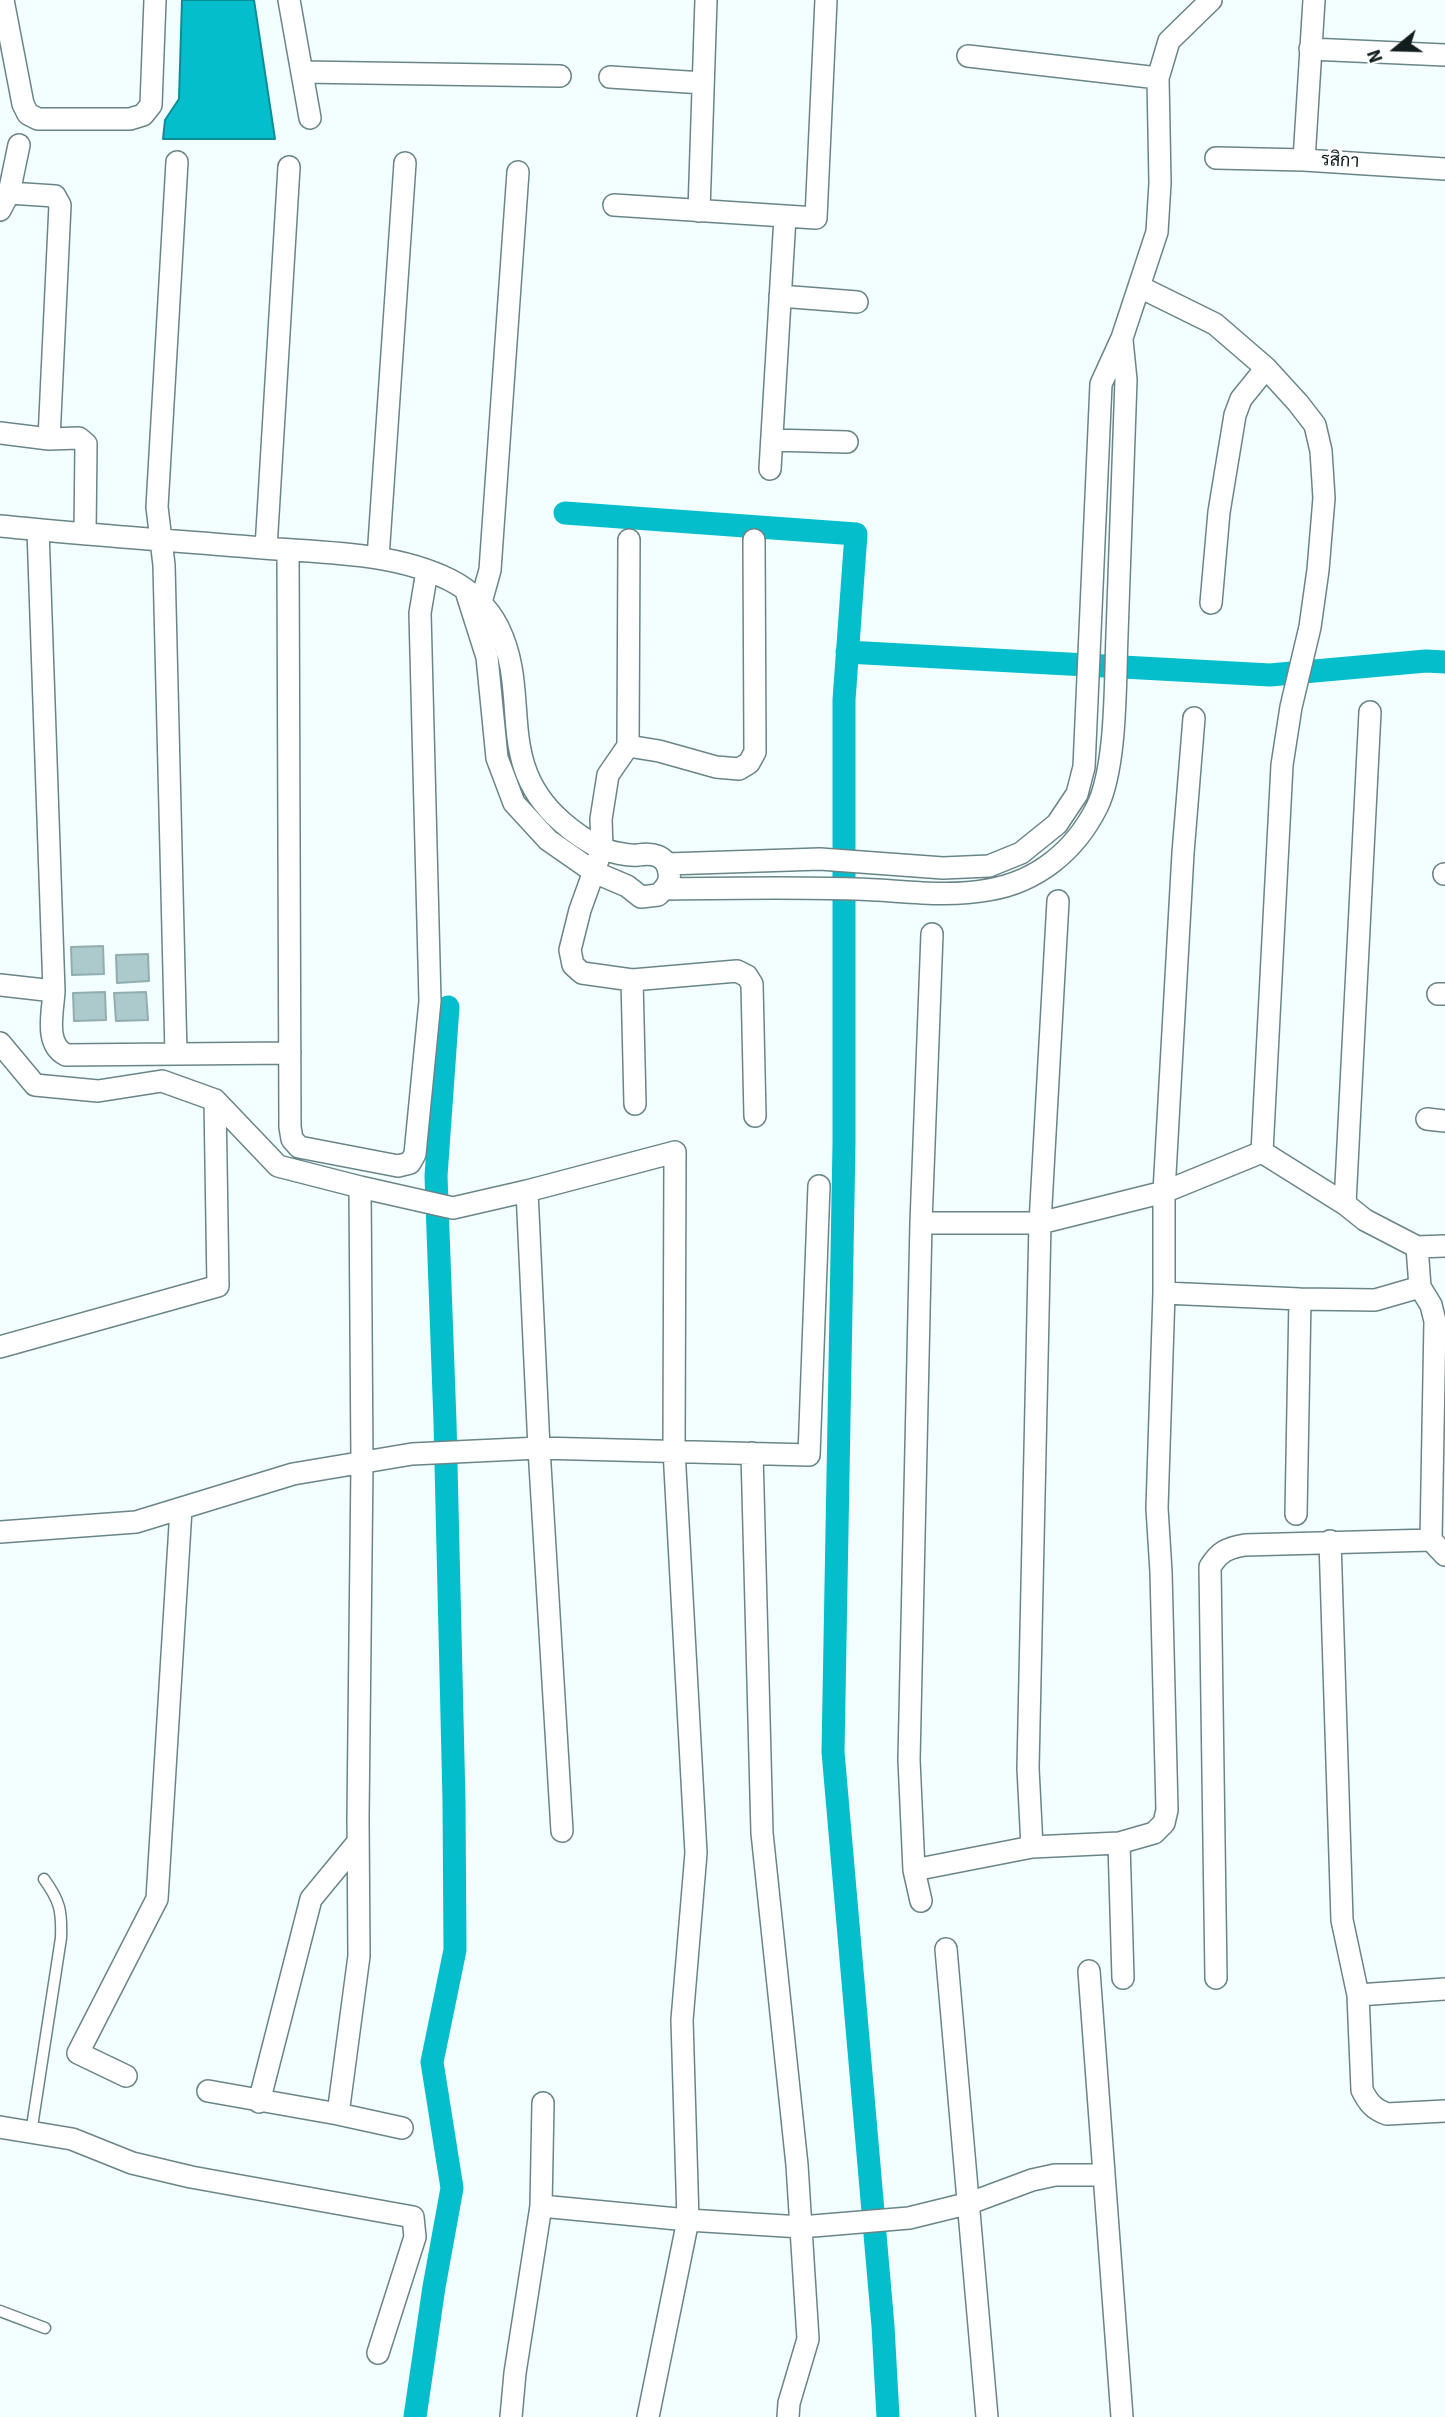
<!DOCTYPE html>
<html>
<head>
<meta charset="utf-8">
<style>
	body { margin:0 }
	#map { position:relative; width:1445px; height:2417px; overflow:hidden; background:#f2feff; font-family:"Source Sans 3",sans-serif }
	canvas { display:block }
	.north { position:absolute; left:1361px; top:14px; width:70px; height:70px; -webkit-text-stroke:5px #fff; paint-order:stroke; rotate:251deg; font-size:19px; font-weight:700; line-height:28px; text-align:center; color:#121d1e }
	.north::after { content:''; display:block; margin:auto; width:24px; height:32px; background:#121d1e; clip-path:polygon(50% 0,100% 100%,50% 72%,0 100%) }
</style>
</head>
<body>
<div id="map">
<canvas width="1445" height="2417"></canvas>
<div class="north">N</div>
</div>
<script>
const c = document.querySelector('canvas').getContext('2d');
c.lineJoin = 'round';
function fill(path, color) {
  c.fillStyle = color;
  c.fill(path, 'evenodd');
}
function strokePath(path, color, width, dash) {
  c.strokeStyle = color;
  c.lineWidth = width;
  c.lineCap = dash ? 'butt' : 'round';
  c.setLineDash(dash || []);
  c.stroke(path);
}
function write(font, color, halo, rows, align = 'center') {
  c.font = font + ' "Source Sans 3",Sarabun,sans-serif';
  c.lineWidth = 7;
  c.setLineDash([]);
  c.textBaseline = 'middle';
  c.strokeStyle = halo;
  c.fillStyle = color;
  for (const [text, x, y, turn = 0] of rows) {
    c.save();
    c.translate(x, y);
    c.rotate((+turn || 0) * Math.PI / 180);
    c.textAlign = isNaN(turn) ? turn : align;
    if (halo) c.strokeText(text, 0, 0);
    c.fillText(text, 0, 0);
    c.restore();
  }
}
const water = new Path2D(`
	M182 0H254L275 139H163L165 120 179 99Z`);
const canal = new Path2D(`
	M565 513 856 534 844 700V1143L833 1752 883 2326 888 2417
	M847 652 1270 675 1426 661 1445 662
	M415 2417 434 2287 452 2188 432 2062 455 1950 454 1801 445 1422 436 1176 448 1007`);
const building = new Path2D(`
	M103 946 104 974 72 975 71 947Z
	M148 954 149 981 117 983 116 955Z
	M105 992 106 1020 74 1021 73 993Z
	M146 992 148 1020 116 1021 114 993Z`);
const service = new Path2D(`
	M31 2133 61 1938C62 1911 60 1901 44 1879
	M0 2311 45 2328`);
const minor = new Path2D(`
	M3 0 23 104 28 114 38 119H130L143 115 151 105 155 0
	M289 0 310 118
	M1314 0 1304 160 1445 169
	M1310 49 1445 55
	M968 56 1158 78
	M302 72 560 76
	M610 77 703 83
	M1216 158 1304 160
	M9 193 55 196 60 205 49 439
	M614 205 816 218 826 0
	M0 210 9 193 19 145
	M699 211 706 0
	M1140 287 1215 324 1266 368 1298 403 1315 425 1321 451 1324 498 1318 570 1310 627 1291 707 1282 765 1262 1152
	M780 296 857 302
	M0 433 49 439 79 438 86 444 85 534
	M772 440 847 442
	M770 469 785 217
	M0 526C88 535 176 541 263 548 325 553 393 552 450 580 470 590 488 607 498 627 532 695 493 762 562 822 572 831 589 843 601 848 610 852 628 856 638 855 651 853 667 854 669 873 671 882 665 889 658 895L641 897 627 886 594 872 548 840 514 803 497 758 487 657 466 591
	M38 530 54 991C53 1012 44 1044 66 1055L290 1053
	M754 540 755 752 749 763 739 769 716 767 659 751 628 746 608 775 601 819 602 849 580 910 570 950 573 965 582 973 632 980 737 971 747 976 752 984 755 1116
	M266 548 289 167
	M288 550 290 1127 292 1139 299 1147 398 1166 410 1163 415 1154 430 1001 420 613 427 571
	M378 558 405 163
	M1211 603 1219 512 1235 415 1241 399 1266 368
	M478 613 490 570 518 172
	M1370 712 1345 1204 1365 1220 1417 1247 1445 1246
	M628 746 629 540
	M667 864 820 859 943 868 989 866 1021 853 1057 824 1077 794 1084 767 1101 384 1122 338 1157 232 1160 183 1158 78 1169 41 1211 0
	M1444 874H1445
	M665 889C728 888 792 887 855 889 899 890 944 898 988 890 1037 882 1075 851 1097 807 1117 766 1115 682 1117 635 1120 550 1123 465 1126 380L1122 340
	M632 980 635 1104
	M0 985 54 991
	M1438 994H1445
	M0 1043 35 1085 98 1091 162 1081 215 1100 278 1166 360 1187 362 1464 358 1817 359 1956 338 2114
	M176 1054 164 565 157 507 177 162
	M1427 1119 1445 1121
	M360 1187 453 1208 527 1191 675 1152 674 1450 696 1853 682 2020 688 2220 648 2417
	M527 1191 539 1448 562 1831
	M921 1223H1040L1164 1192 1262 1152 1345 1204
	M1420 1287 1431 1305 1435 1321 1431 1540 1445 1555
	M1164 1293 1300 1299 1375 1300 1420 1287 1417 1247
	M0 1347 218 1286 215 1100
	M752 1453 762 1833 797 2165 808 2339 789 2403 788 2417
	M1296 1514 1300 1299
	M0 1532 136 1522 293 1474 412 1454 539 1448 809 1455 819 1186
	M1330 1541 1342 1920 1358 1995 1362 2090C1368 2102 1373 2109 1387 2114L1445 2111
	M1119 1843 1123 1978
	M1032 1847 1028 1768 1040 1223 1058 901
	M914 1870 1032 1847 1119 1843 1154 1833 1164 1823 1167 1810 1161 1572 1157 1508 1164 1293V1192L1183 853 1194 718
	M921 1901 914 1870 909 1760 921 1223 932 934
	M946 1949 987 2417
	M1089 1971 1122 2417
	M1216 1978 1210 1567C1219 1552 1227 1548 1245 1545L1431 1540
	M1358 1995 1445 1989
	M126 2076 78 2053 157 1899 181 1509
	M208 2091 338 2114 402 2128
	M259 2102 311 1899 358 1842
	M0 2127 72 2139 132 2163 191 2177 413 2217 415 2237 378 2353
	M541 2206 688 2220 801 2227 909 2218 970 2203 1032 2180 1055 2175H1104
	M511 2417 515 2373 541 2206 543 2103`);
const streetNames = [
	["รสิกา",1340,162,3]
];
fill(water, '#05becc');
strokePath(water, '#098e98', 2);
strokePath(canal, '#05becc', 23);
fill(building, '#acc9cc');
strokePath(building, '#91adb0', 2);
strokePath(service, '#6a8588', 13);
strokePath(minor, '#6a8588', 24);
strokePath(service, '#fff', 10);
strokePath(minor, '#fff', 21);
write('18px', '#121d1e', '#fff', streetNames);
</script>
</body>
</html>
